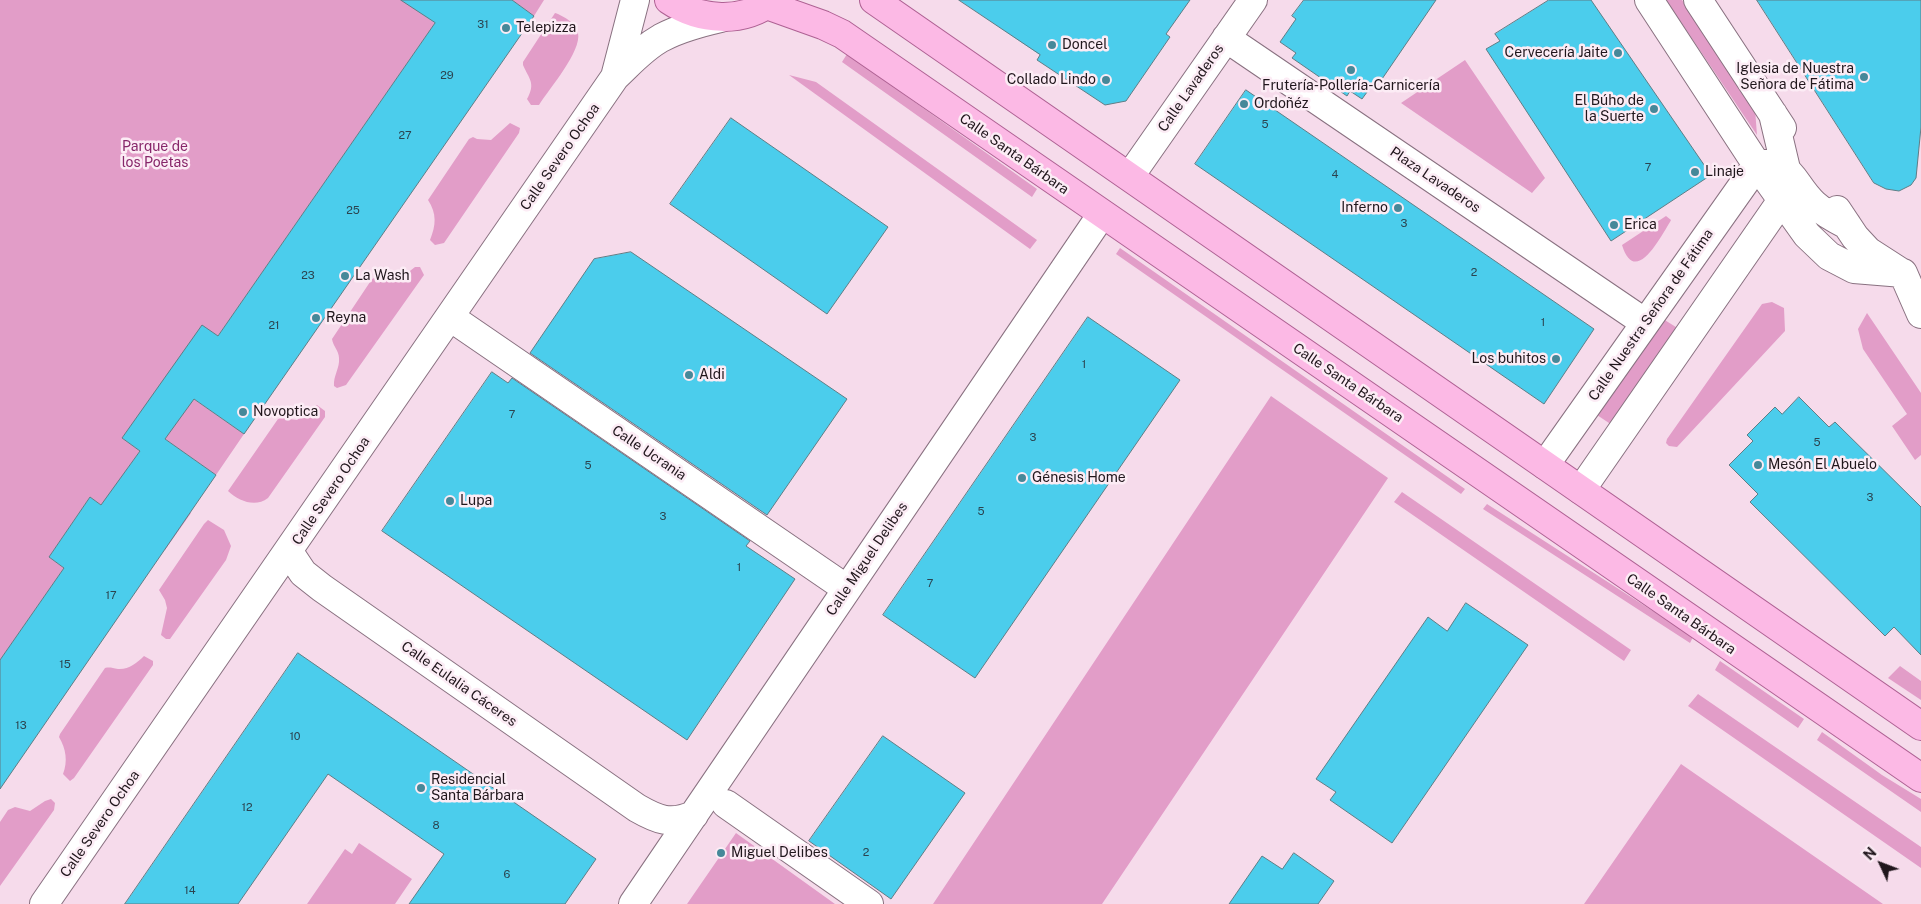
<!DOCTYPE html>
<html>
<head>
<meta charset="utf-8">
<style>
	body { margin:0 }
	#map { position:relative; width:1921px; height:904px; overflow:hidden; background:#f6dbeb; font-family:"Public Sans",sans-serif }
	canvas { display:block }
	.north { position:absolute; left:1856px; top:839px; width:50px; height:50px; -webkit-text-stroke:4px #fcecf5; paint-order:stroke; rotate:313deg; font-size:14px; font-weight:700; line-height:20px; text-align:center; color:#20161c }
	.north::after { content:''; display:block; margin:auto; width:18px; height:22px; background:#20161c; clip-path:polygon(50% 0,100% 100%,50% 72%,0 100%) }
</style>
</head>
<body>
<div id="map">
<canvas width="1921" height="904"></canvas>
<div class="north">N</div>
</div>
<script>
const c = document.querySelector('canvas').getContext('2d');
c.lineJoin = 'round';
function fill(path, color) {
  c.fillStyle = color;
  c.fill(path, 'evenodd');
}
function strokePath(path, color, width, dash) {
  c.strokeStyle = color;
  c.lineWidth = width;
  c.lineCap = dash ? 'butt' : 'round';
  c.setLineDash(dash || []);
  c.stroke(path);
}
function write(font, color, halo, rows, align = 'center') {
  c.font = font + ' "Public Sans",sans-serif';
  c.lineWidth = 5;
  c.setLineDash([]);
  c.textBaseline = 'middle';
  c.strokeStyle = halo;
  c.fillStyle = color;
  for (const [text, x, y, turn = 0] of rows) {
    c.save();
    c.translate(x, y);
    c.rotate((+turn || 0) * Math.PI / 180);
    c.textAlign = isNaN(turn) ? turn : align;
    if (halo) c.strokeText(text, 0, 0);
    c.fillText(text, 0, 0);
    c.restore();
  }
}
const green = new Path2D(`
	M0 0H428L419 12 435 23 218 336 202 326 165 379 244 434 216 475 165 439 167 435 131 426 122 438 140 451 127 469 191 513 165 550 90 497 49 557 64 568 0 660Z
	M512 0H544L534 16Z
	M1666 0H1682L1755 109 1757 135Z
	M555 13C564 16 577 24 578 33 582 51 549 89 539 105H531L527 99C536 83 529 79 523 65V62Z
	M847 54 1037 189 1032 197 842 62Z
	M1465 60 1545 178 1532 193 1401 103Z
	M789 75 816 82 1037 240 1030 249Z
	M510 123 520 128 519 133 444 243 435 245 430 240C436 225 437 214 428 200L469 139 473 137 477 139 491 140Z
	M1666 216 1671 220 1670 222C1660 238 1635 287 1622 245Z
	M1120 248 1465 489 1461 494 1116 254Z
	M415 267H420L424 275 346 385 337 388 334 386C333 376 340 368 339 358 339 351 333 346 332 339L372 279 377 277C393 285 403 277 415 267Z
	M1772 302 1784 308 1785 331 1677 447 1669 446 1666 443 1667 439 1762 304Z
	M1867 313 1921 393V455L1915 460 1892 426 1907 414 1863 349 1858 329Z
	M1660 317 1679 329 1612 425 1594 413Z
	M1271 396 1388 478 1102 904H933Z
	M317 405 325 411V417L268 498C255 508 239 501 228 491L278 419 282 418 297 420Z
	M1402 492 1631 650 1624 661 1394 502Z
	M1487 504 1693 637 1690 643 1483 509Z
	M208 520 224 530 231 546 226 560 170 639H166L161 635 167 608 165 600 159 590 204 524Z
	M144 656 153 661V665L74 778 70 781 63 774C68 761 66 749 59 737L60 734 105 668C110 667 112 668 118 669 128 670 137 663 144 656Z
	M1720 661 1804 719 1798 728 1715 670Z
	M1900 666 1921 681V700L1888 678Z
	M1698 694 1921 847V868L1688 706Z
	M1822 732 1882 775 1921 799V812L1817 740Z
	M1681 764 1883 904H1584Z
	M51 799 55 803 54 810 0 886V822L8 810 15 807 30 811 45 801Z
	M736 833 835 904H687Z
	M359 843 412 879 395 904H307L345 849 352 854Z`);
const building = new Path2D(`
	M401 0H512L534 16 244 434 194 399 165 439 216 475 0 789V660L64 568 49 557 90 497 101 505 140 451 122 438 202 325 218 336 435 23Z
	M959 0H1190L1166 34 1170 37 1126 101 1105 105 1037 60 1040 55Z
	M1304 0H1436L1382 79 1378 77 1362 99 1350 91 1347 96 1292 58 1296 53 1280 42 1296 19 1292 16Z
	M1549 0H1591L1711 175 1611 241 1486 49 1500 41 1495 34Z
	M1757 0H1921V127L1916 178 1911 185 1899 191 1886 189 1874 183Z
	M1246 90 1594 329 1544 404 1195 164Z
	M731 118 888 227 827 314 670 204Z
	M631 252 847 399 767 515 530 353 594 259Z
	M1088 317 1180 380 975 678 883 615Z
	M492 372 508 383 512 378 750 541 746 546 795 579 687 740 382 531Z
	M1799 397 1829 427 1835 422 1921 507V655L1894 627 1885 636 1750 502 1758 494 1729 465 1753 441 1747 435 1775 407 1782 414Z
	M1466 603 1528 645 1392 843 1330 800 1336 792 1316 779 1428 617 1447 631Z
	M298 653 596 859 565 904H409L444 854 328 774 238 904H125Z
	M883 736 965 793 891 899 809 841Z
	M1294 853 1334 881 1318 904H1229L1262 856 1282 869Z`);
const minor = new Path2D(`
	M1649 0 1757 165 1807 235 1829 256 1854 269 1903 273
	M1698 0 1782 128
	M1226 38 1644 322
	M615 77 635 0
	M1130 176 1253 0
	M1837 210 1855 237 1868 251 1899 271
	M1903 273 1921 314
	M450 317 847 589
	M1545 465 1757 165C1792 158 1792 184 1814 204 1824 213 1835 219 1847 225
	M1581 490 1782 200 1786 169 1773 114
	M289 552 303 573 322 588 637 808C658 820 670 825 694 815
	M726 804 869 904
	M44 904 615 77C630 63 643 48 661 38 680 28 700 23 721 18
	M633 904 1102 214`);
const major = new Path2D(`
	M669 0C700 21 743 24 773 0
	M874 0 1921 726
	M767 5 823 25 842 34 1921 778`);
const markers = [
	[506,28,5,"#468899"],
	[1052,45,5,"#468899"],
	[1618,53,5,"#468899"],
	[1351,70,5,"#468899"],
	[1864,77,5,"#468899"],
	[1106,80,5,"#468899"],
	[1244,104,5,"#468899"],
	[1654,109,5,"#468899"],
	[1695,172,5,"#468899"],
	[1398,208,5,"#468899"],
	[1614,225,5,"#468899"],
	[345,276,5,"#468899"],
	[316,318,5,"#468899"],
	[1556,359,5,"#468899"],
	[689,375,5,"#468899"],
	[243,412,5,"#468899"],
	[1758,465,5,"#468899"],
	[1022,478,5,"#468899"],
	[450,501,5,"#468899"],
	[421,788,5,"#468899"],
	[721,853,5,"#468899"]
];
const numberNames = [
	["31",483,25],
	["29",447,76],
	["5",1265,125],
	["27",405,136],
	["7",1648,168],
	["4",1335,175],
	["25",353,211],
	["3",1404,224],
	["2",1474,273],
	["23",308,276],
	["1",1543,323],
	["21",274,326],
	["1",1084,365],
	["7",512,415],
	["3",1033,438],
	["5",1817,443],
	["5",588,466],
	["3",1870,498],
	["5",981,512],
	["3",663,517],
	["1",739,568],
	["7",930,584],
	["17",111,596],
	["15",65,665],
	["13",21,726],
	["10",295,737],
	["12",247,808],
	["8",436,826],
	["2",866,853],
	["6",507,875],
	["14",190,891]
];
const poiNames = [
	["Telepizza",516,28],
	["Doncel",1062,45],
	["Cervecería Jaite",1608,53,"right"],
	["Iglesia de Nuestra",1854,69,"right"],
	["Señora de Fátima",1854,85,"right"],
	["Collado Lindo",1096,80,"right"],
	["Frutería-Pollería-Carnicería",1351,86,"center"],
	["El Búho de",1644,101,"right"],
	["la Suerte",1644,117,"right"],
	["Ordoñéz",1254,104],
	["Linaje",1705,172],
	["Inferno",1388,208,"right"],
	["Erica",1624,225],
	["La Wash",355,276],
	["Reyna",326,318],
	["Los buhitos",1546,359,"right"],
	["Aldi",699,375],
	["Novoptica",253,412],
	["Mesón El Abuelo",1768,465],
	["Génesis Home",1032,478],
	["Lupa",460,501],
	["Residencial",431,780],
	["Santa Bárbara",431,796],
	["Miguel Delibes",731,853]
];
const streetNames = [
	["Calle Lavaderos",1191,88,-55],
	["Calle Santa Bárbara",1014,154,35],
	["Calle Severo Ochoa",560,157,-55],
	["Plaza Lavaderos",1435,180,34],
	["Calle Nuestra Señora de Fátima",1651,315,-55],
	["Calle Santa Bárbara",1348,383,34],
	["Calle Ucrania",649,453,34],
	["Calle Severo Ochoa",331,491,-56],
	["Calle Miguel Delibes",867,559,-56],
	["Calle Santa Bárbara",1681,614,35],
	["Calle Eulalia Cáceres",459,684,35],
	["Calle Severo Ochoa",100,824,-55]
];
const parkNames = [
	["Parque de",155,147],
	["los Poetas",155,163]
];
fill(green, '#e29dc8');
fill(building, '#4bcdec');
strokePath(building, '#5f7d85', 1);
strokePath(minor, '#897180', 30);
strokePath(major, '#ae6193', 30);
strokePath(minor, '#fff', 28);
strokePath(major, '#fcb9e5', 28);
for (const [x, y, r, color] of markers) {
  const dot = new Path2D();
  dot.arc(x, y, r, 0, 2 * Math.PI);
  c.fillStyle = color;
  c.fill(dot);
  strokePath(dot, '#fcecf5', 2);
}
write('11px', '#2b4450', null, numberNames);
write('14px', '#20161c', '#fcecf5', poiNames, 'left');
write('14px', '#20161c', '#fcecf5', streetNames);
write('14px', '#87276a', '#fcecf5', parkNames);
</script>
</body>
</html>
